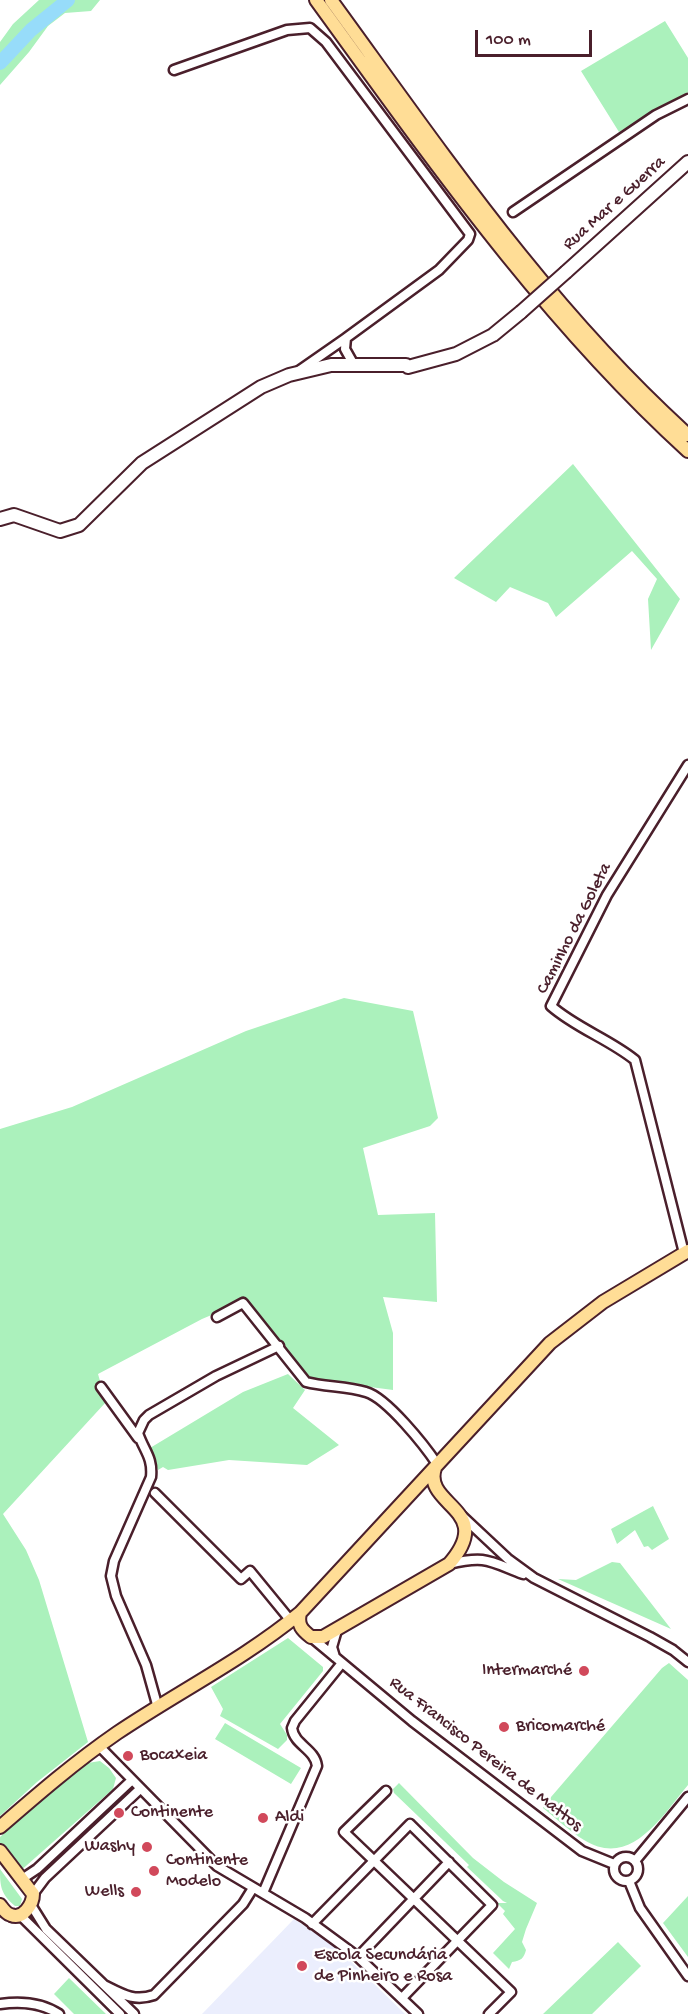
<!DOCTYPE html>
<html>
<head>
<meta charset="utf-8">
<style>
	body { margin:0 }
	#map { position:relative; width:688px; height:2014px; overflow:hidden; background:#fff; font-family:"Gochi Hand",sans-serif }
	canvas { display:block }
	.scale { position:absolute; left:475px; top:30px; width:117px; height:27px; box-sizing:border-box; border:3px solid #4a1f2b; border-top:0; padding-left:8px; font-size:18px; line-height:21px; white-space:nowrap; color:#4a1f2b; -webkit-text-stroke:4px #fff; paint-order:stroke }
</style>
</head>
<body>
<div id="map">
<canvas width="688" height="2014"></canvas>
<div class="scale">100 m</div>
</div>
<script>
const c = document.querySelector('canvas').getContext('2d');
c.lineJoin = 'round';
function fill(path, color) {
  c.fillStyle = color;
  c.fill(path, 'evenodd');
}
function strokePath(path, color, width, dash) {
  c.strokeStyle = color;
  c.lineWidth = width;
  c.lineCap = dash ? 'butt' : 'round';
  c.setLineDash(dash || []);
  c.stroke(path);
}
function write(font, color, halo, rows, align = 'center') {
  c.font = font + ' "Gochi Hand",sans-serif';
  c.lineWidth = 5;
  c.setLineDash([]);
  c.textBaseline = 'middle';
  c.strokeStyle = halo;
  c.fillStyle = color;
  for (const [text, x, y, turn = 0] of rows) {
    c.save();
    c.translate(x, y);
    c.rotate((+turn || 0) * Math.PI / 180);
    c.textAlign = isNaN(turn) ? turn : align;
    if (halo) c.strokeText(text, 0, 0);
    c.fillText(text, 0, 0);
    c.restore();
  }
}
const built = new Path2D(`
	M294 1919 336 1947 405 2014H202Z`);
const green = new Path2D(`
	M39 0H100L91 11 65 13 48 26 29 52 0 85V42L13 24Z
	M665 21 688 58V92L619 132 581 71Z
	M573 464 680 599 651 650 648 599 657 579 632 551 556 617 548 603 510 587 496 602 454 578Z
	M344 998 413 1011 438 1118 430 1126 363 1148 378 1215 435 1213 437 1302 383 1297 393 1333V1390L310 1379 247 1300 202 1319 98 1374 106 1402 3 1514 26 1550 39 1580 88 1742 37 1782 0 1816V1129L72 1107 246 1031Z
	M288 1374 305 1390 293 1408 339 1445 307 1465 229 1460 168 1470 163 1467 158 1470 150 1448 243 1392Z
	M653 1506 669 1539 652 1550 648 1546 644 1547 635 1530 617 1544 611 1529Z
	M612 1562 620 1563 671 1629 558 1579 576 1580Z
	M288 1638 323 1667V1671L280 1724 287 1735V1740L278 1749 220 1716 223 1709 211 1687Z
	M669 1663 688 1680V1785C662 1816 631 1869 584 1840 569 1831 556 1818 543 1808L545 1804 662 1668Z
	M225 1723 301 1768 291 1784 215 1739Z
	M100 1761 109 1768 116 1778 113 1789 18 1873 0 1851V1837L44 1798 88 1763Z
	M399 1783 473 1858 504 1882 537 1903 526 1929 522 1942 526 1950C524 1958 521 1961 512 1962L509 1969 493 1953 515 1929 503 1914 505 1911 497 1903H507L503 1901 467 1867 469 1865 394 1793 393 1789Z
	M0 1869 22 1899 20 1906H15C1 1894 0 1887 0 1869Z
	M688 1896V1957L663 1923Z
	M618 1942 641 1966 592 2014H543Z
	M69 1978 106 2014H74L54 1994Z`);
const river = new Path2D(`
	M0 63 31 30 68 0`);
const street = new Path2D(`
	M174 70 287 30 310 28 326 42 470 234 468 240 439 270 346 338 345 349 354 365
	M513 212 656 115 688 99
	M300 370 346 338
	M684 1253 635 1060C609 1039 576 1028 551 1006L607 895 688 765
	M217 1317 243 1303 306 1382C325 1387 347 1386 366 1392 387 1398 425 1446 437 1464
	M101 1387 138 1438
	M155 1493 241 1579 250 1571 291 1621
	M461 1515 508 1559 534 1578 650 1637 673 1650 688 1662
	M449 1564C486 1555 489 1561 523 1574
	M311 1637 412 1721 582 1851 614 1864
	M335 1657 332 1647 337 1630
	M158 1708 146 1665 116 1596 111 1576 114 1561 151 1477C153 1457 144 1451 138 1433L144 1420 149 1415 216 1376 279 1346
	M99 1746 217 1866 305 1918 358 1957 418 2014
	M386 1791 344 1832 511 1992 489 2014
	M614 1869a12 12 0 1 1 24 0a12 12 0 1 1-24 0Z
	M635 1861 688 1797
	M22 1879 37 1869 132 1780
	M629 1881 640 1908 688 1976
	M263 1893 317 1766C315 1749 294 1745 292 1728L295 1721 342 1663
	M33 1894 45 1878 140 1789
	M31 1905 46 1929 134 2014
	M20 1915 120 2014
	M312 1924 410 1824 492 1905 402 1998
	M358 1957 449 1862
	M104 1985C122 1994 134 2002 154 1995L243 1904 253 1888
	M0 2004C20 2001 42 2003 59 2014`);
const secondary = new Path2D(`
	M566 272 688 162
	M0 519 14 515 60 531 79 525 142 463 261 387 289 375 331 365H406L408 367 456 354 493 335 521 312`);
const primary = new Path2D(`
	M316 0C431 158 543 319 688 451
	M331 0C441 151 548 309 688 435
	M300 1613C297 1625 302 1630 311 1637H323L449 1564C497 1509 422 1506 435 1468
	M0 1827C38 1794 75 1762 117 1733 178 1692 244 1659 300 1613L550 1343 603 1302 688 1251
	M0 1851 33 1894C33 1904 23 1920 11 1915 6 1914 3 1909 0 1905`);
const secondaryBridge = new Path2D(`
	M521 312 566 272`);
const markers = [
	[584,1671,6,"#d1495b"],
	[504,1727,6,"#d1495b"],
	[128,1756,6,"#d1495b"],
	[119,1813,6,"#d1495b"],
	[263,1818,6,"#d1495b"],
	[147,1847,6,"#d1495b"],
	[154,1871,6,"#d1495b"],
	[136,1892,6,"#d1495b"],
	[302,1966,6,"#d1495b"]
];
const streetNames = [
	["Rua Mar e Guerra",615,204,-42],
	["Caminho da Goleta",575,929,-63],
	["Rua Francisco Pereira de Mattos",485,1755,38]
];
const poiNames = [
	["Intermarché",572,1671,"right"],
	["Bricomarché",516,1727],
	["Bocaxeia",140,1756],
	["Continente",131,1813],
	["Aldi",275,1818],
	["Washy",135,1847,"right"],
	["Continente",166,1861],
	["Modelo",166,1882],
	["Wells",124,1892,"right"],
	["Escola Secundária",314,1956],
	["de Pinheiro e Rosa",314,1977]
];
fill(built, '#ebeefd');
fill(green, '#abf1bc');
strokePath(river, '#97dcfa', 14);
strokePath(street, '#4a1f2b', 13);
strokePath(secondary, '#4a1f2b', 16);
strokePath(primary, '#4a1f2b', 16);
strokePath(street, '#fff', 8);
strokePath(secondary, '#fff', 12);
strokePath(primary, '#ffdd96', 12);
strokePath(secondaryBridge, '#4a1f2b', 16, []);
strokePath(secondaryBridge, '#fff', 12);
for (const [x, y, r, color] of markers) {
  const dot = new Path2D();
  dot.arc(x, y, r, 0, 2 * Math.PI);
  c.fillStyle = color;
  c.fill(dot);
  strokePath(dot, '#fff', 2);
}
write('18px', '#4a1f2b', '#fff', streetNames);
write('18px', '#4a1f2b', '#fff', poiNames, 'left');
</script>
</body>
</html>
